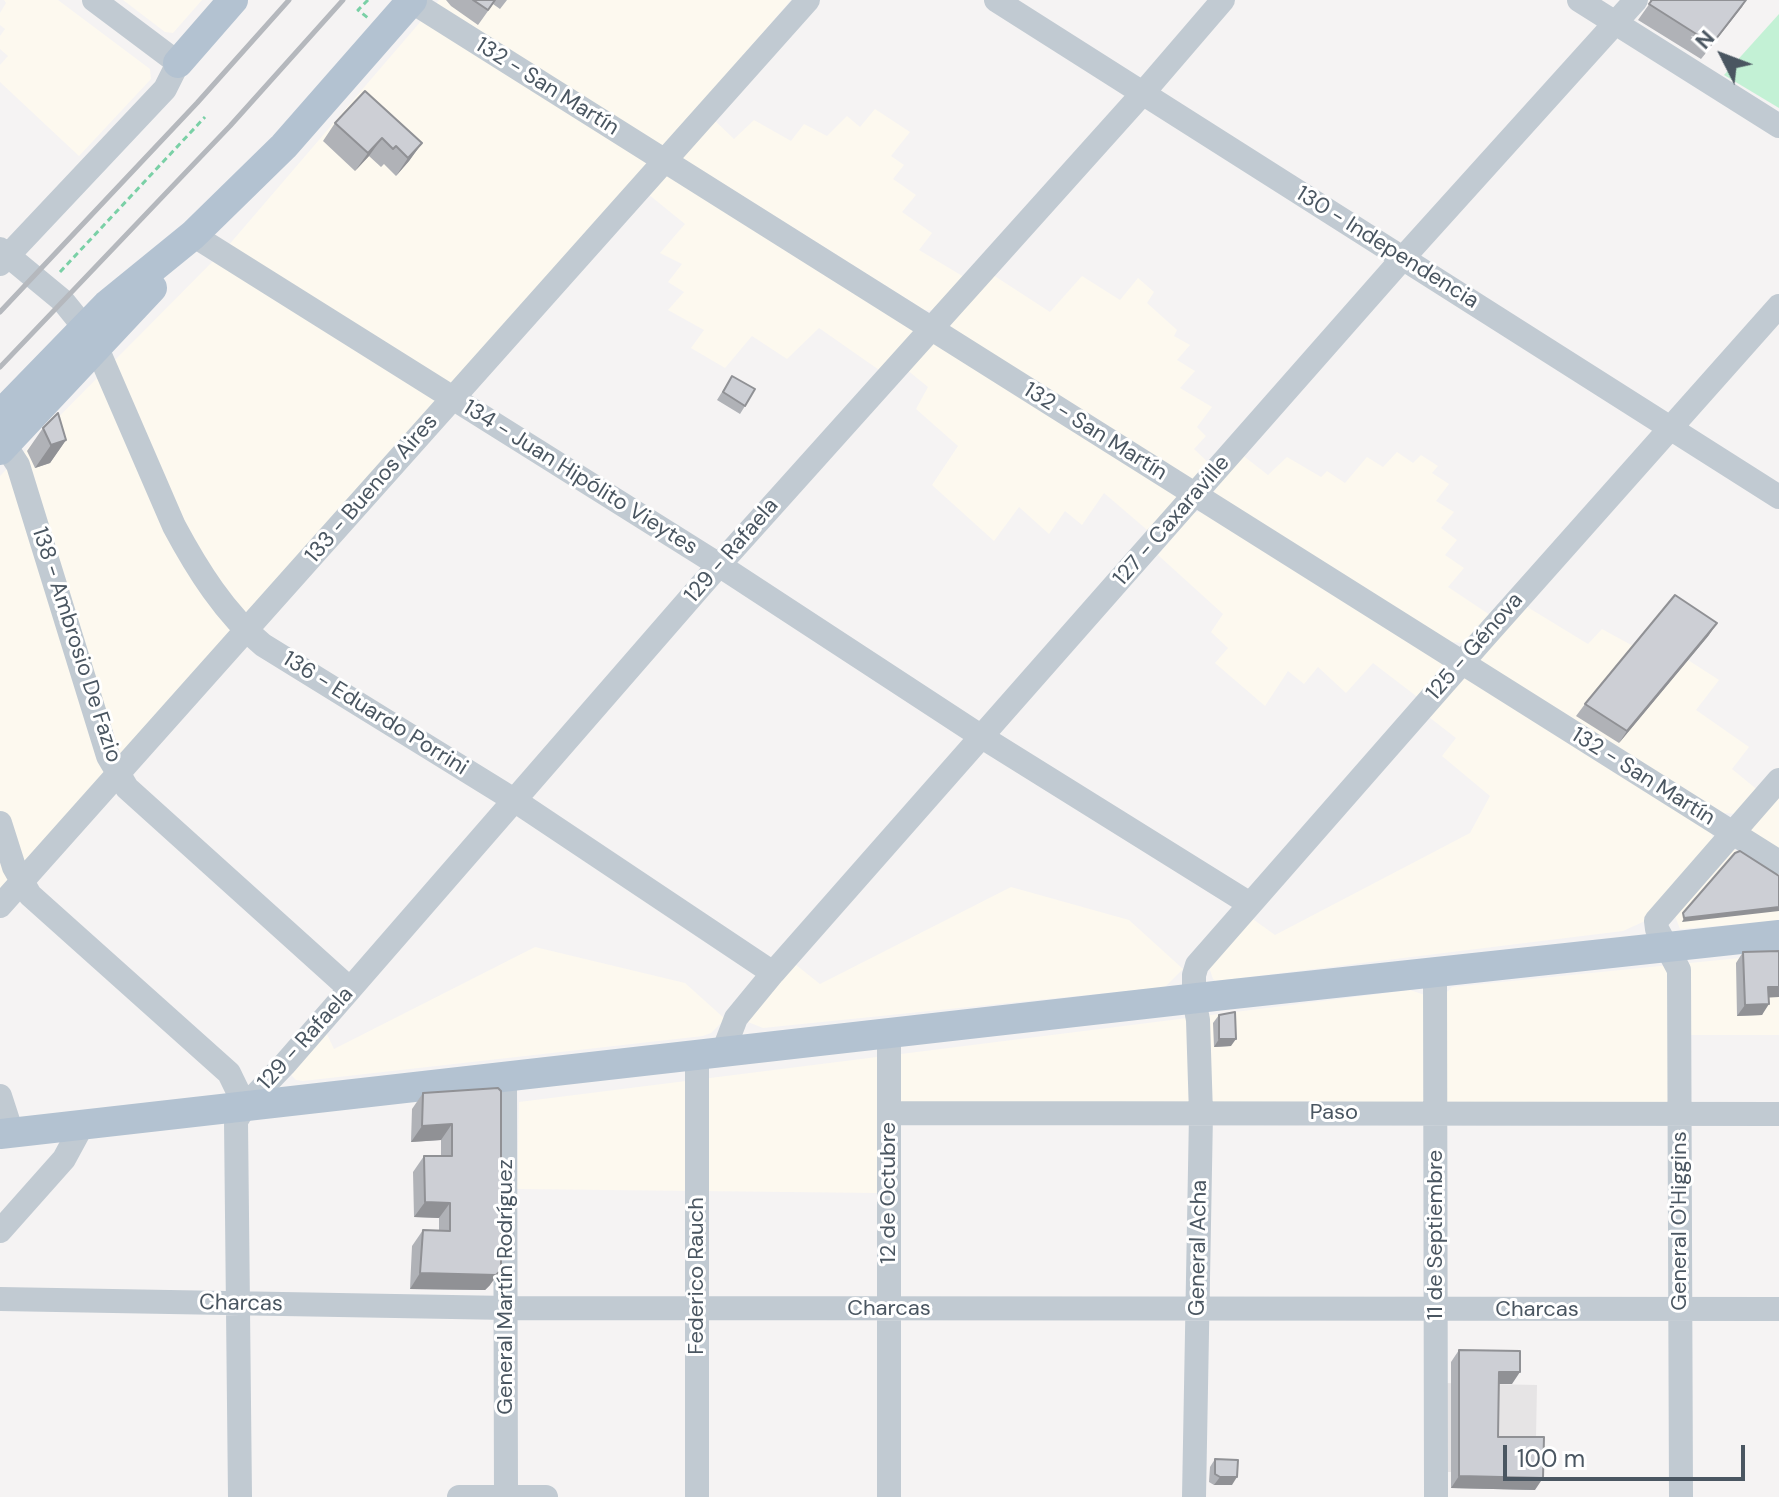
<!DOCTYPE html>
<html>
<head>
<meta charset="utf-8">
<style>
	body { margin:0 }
	#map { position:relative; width:1779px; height:1497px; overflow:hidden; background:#f5f3f3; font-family:"DM Sans",sans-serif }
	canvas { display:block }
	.north { position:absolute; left:1683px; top:16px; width:80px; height:80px; -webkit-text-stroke:6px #fff; paint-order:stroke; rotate:312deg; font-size:22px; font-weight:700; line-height:32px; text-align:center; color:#4a5661 }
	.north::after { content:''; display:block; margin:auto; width:28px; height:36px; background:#4a5661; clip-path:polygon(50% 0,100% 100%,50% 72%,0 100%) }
	.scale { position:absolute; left:1503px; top:1445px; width:242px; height:36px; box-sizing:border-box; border:4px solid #4a5661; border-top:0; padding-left:10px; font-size:24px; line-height:28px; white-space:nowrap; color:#4a5661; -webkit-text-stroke:6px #fff; paint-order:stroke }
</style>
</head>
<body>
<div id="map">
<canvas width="1779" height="1497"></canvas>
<div class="north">N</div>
<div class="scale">100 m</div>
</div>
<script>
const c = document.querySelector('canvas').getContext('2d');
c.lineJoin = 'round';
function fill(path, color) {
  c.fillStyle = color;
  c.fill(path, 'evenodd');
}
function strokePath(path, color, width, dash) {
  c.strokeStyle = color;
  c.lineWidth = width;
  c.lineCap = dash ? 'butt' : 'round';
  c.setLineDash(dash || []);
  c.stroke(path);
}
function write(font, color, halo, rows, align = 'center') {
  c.font = font + ' "DM Sans",sans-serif';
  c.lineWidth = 6;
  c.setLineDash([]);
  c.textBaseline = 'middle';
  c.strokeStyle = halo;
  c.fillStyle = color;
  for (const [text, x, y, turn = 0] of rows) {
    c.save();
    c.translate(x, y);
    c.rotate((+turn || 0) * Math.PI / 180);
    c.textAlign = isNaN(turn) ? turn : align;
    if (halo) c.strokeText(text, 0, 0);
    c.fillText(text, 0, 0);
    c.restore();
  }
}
const commercial = new Path2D(`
	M4 0H58L150 69 151 79 79 156 0 82V65L8 56 0 49V36L5 29 0 25V13L6 3Z
	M123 0H202L173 33 165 32Z
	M439 0H791L676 133 0 897V476L228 246Z
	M875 109 910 132 891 156 904 165 893 179 916 195 902 212 932 233 919 250 964 277 932 310H919L915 304 700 169 690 166 682 157 711 117 734 139 754 120 791 141 804 124 827 136 847 116 860 127Z
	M667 176 915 331 882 372 819 328 787 359 752 336 725 368 691 348 704 330 668 310 684 292 668 282 682 264 660 253 685 224 648 194 660 179Z
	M990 273 1050 312 1082 276 1120 300 1138 278 1154 292 1147 303 1177 330 1174 336 1190 345 1177 360 1195 371 1180 388 1212 407 1197 427 1206 436 1194 449 1213 467 1197 480 1190 479 951 329V323Z
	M933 343 1178 495 1153 535 1104 493 1082 525 1065 511 1049 534 1019 507 994 541 932 485 958 446 916 409 928 387 906 369Z
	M1397 452 1413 463 1421 455 1438 466 1432 473 1449 484 1436 501 1454 512 1441 528 1457 540 1445 555 1464 568 1448 587 1493 617 1463 643 1451 642 1212 494 1241 454 1268 475 1287 457 1321 477 1327 471 1345 483 1367 457 1383 467Z
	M1202 511 1441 656 1447 668 1420 699 1373 663 1346 693 1318 667 1304 684 1288 671 1265 706 1215 663 1228 648 1211 632 1223 614 1158 555 1194 513Z
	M1524 605 1588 644 1602 629 1633 646 1709 635 1688 660 1719 680 1696 710 1749 747 1732 769 1760 792 1738 814 1723 813 1482 665 1480 658Z
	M1465 676 1710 829 1713 838 1645 921 1623 931 1216 981 1213 979 1209 967 1250 917 1275 935 1470 833 1490 796 1442 756 1456 738 1425 714Z
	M1779 787V853L1748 832Z
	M1735 850 1779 876V921L1680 929 1675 916 1730 851Z
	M1011 887 1129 920 1183 969 1165 987 763 1028 748 1022 791 961 820 984Z
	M535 947 685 983 725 1019 711 1033 703 1036 303 1081 296 1080 292 1076 290 1071 325 1030 334 1049Z
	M1779 954V1035H1683L1686 1107H1443L1442 997 1452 987Z
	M1410 990 1425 995 1424 1108 880 1110 877 1193 517 1189 519 1102Z`);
const education = new Path2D(`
	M1444 1383 1537 1385 1535 1490 1451 1488V1472H1443Z`);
const green = new Path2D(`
	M1779 14V108L1724 75Z`);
const path = new Path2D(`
	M368 0 358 10 368 18
	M60 272 205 117`);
const minor = new Path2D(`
	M996 0 1779 497
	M1579 0 1779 126
	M411 1 1779 862
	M193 235 719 565 982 737 1250 904
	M0 249 63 301 84 327
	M0 264 165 89 178 63 94 0
	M97 348 174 526C197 569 225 614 263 645L514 800 773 973
	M5 445 18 465 108 756 127 788 350 989
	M0 823 14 867 30 895 229 1073 245 1106
	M0 906 808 0
	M1435 973 1436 1497
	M889 1034V1497
	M723 1052 736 1018 773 973 1403 258 1636 0
	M697 1055V1497
	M505 1077 506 1497
	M0 1096 12 1133
	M889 1113 1779 1114
	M0 1231 64 1159 83 1124
	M0 1299 508 1308 1779 1309
	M240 1497 236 1121 245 1106 284 1065 719 565 1143 93 1223 0
	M459 1497H546
	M1194 1497 1201 1114 1198 1020 1194 999V975L1197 965 1482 640 1779 306
	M1681 1497 1679 970 1657 929 1656 921 1779 780`);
const major = new Path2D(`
	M178 63 233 0
	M0 415 107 305 193 235 284 146 412 0
	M0 450 152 288
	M0 1134 1224 995 1779 935`);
const rail = new Path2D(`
	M0 312 197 103 289 0
	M0 367 230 126 343 0`);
const wall = new Path2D(`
	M446 0H507L500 9 493 4 478 25 451 6Z
	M1650 0H1746L1701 59 1638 20 1650 3Z
	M335 123 422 143 409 161 396 176 384 164 381 167 369 156 355 171 323 141Z
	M732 376 745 406 740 414 717 400Z
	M43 428 66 440 50 463 35 468 27 451Z
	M1709 635 1619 743 1576 716 1585 704Z
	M1743 952 1769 997 1762 1015 1737 1016 1736 963Z
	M1219 1015 1231 1046 1214 1047 1213 1023Z
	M498 1088 490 1285 485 1290 410 1289 412 1246 423 1230 439 1231V1218L414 1217 413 1172 424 1156H441V1140L411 1142 412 1109 423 1093Z
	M1459 1350 1512 1384H1499L1498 1437 1535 1490 1451 1488V1362Z
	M1215 1459 1232 1485H1214L1209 1482 1210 1467Z`);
const shadedWall = new Path2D(`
	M1746 0 1742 7 1701 59 1712 44Z
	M382 138 369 156 355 171 368 153Z
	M422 143 409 161 396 176 408 158Z
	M66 440 50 463 35 468 51 445Z
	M1717 623 1709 635 1619 743 1627 731Z
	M1779 907V911L1682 922 1684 918Z
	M1768 987H1779V997L1761 998Z
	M1769 1004 1762 1015 1737 1016 1745 1005Z
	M1219 1039H1236L1231 1046 1214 1047Z
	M452 1124 441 1140 411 1142 422 1126Z
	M425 1202 450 1203 439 1218 414 1217Z
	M501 1270 490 1285 485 1290 410 1289 420 1273Z
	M1499 1372H1520L1512 1384H1491Z
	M1459 1476 1543 1478 1535 1490 1451 1488Z
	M1220 1477H1237L1232 1485H1214Z`);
const building = new Path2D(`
	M473 0H495L488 10Z
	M1652 0H1746L1712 44 1649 4Z
	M365 91 422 143 408 158 396 146 393 149 382 138 368 153 335 123Z
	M732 376 755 389 745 406 723 392Z
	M58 413 66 440 51 445 43 428Z
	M1675 595 1717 623 1627 731 1585 704Z
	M1740 851 1779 876V907L1684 918 1683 913 1735 853Z
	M1779 951V987H1768L1769 1004 1745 1005 1743 952Z
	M1235 1012 1236 1039H1219V1015Z
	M498 1088 501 1091V1270L496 1275 420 1273 423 1230 450 1231V1203L425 1202 424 1156H452V1124L422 1126 423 1093Z
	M1459 1350 1520 1351V1372H1499L1498 1437H1544L1543 1478 1459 1476Z
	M1215 1459 1238 1460 1237 1477H1220L1215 1474Z`);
const streetNames = [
	["132 - San Martín",547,87,32],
	["130 - Independencia",1387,248,32],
	["132 - San Martín",1095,432,32],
	["134 - Juan Hipólito Vieytes",580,478,32],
	["133 - Buenos Aires",372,489,-49],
	["127 - Caxaraville",1172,521,-49],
	["129 - Rafaela",732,551,-49],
	["138 - Ambrosio De Fazio",76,645,72],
	["125 - Génova",1475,647,-49],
	["136 - Eduardo Porrini",375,714,32],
	["132 - San Martín",1643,777,32],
	["129 - Rafaela",306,1039,-48],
	["Paso",1334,1113],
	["12 de Octubre",889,1193,-90],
	["General O'Higgins",1680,1221,-90],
	["11 de Septiembre",1436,1235,-90],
	["General Acha",1199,1248,-89],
	["Federico Rauch",697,1276,-90],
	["General Martín Rodríguez",506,1287,-90],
	["Charcas",241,1304,1],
	["Charcas",889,1309],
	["Charcas",1537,1310]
];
fill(commercial, '#fdf9ef');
fill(education, '#e6e4e5');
fill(green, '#c3f1d5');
strokePath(path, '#7ad0a6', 3, [6, 4]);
strokePath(minor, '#c1cad2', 24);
strokePath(major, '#b3c2d1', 30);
strokePath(rail, '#b5b8bd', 5);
fill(wall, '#b0b2b7');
fill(shadedWall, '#909195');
fill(building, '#cdcfd5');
strokePath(building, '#909195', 2);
write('22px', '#4a5661', '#fff', streetNames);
</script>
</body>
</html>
